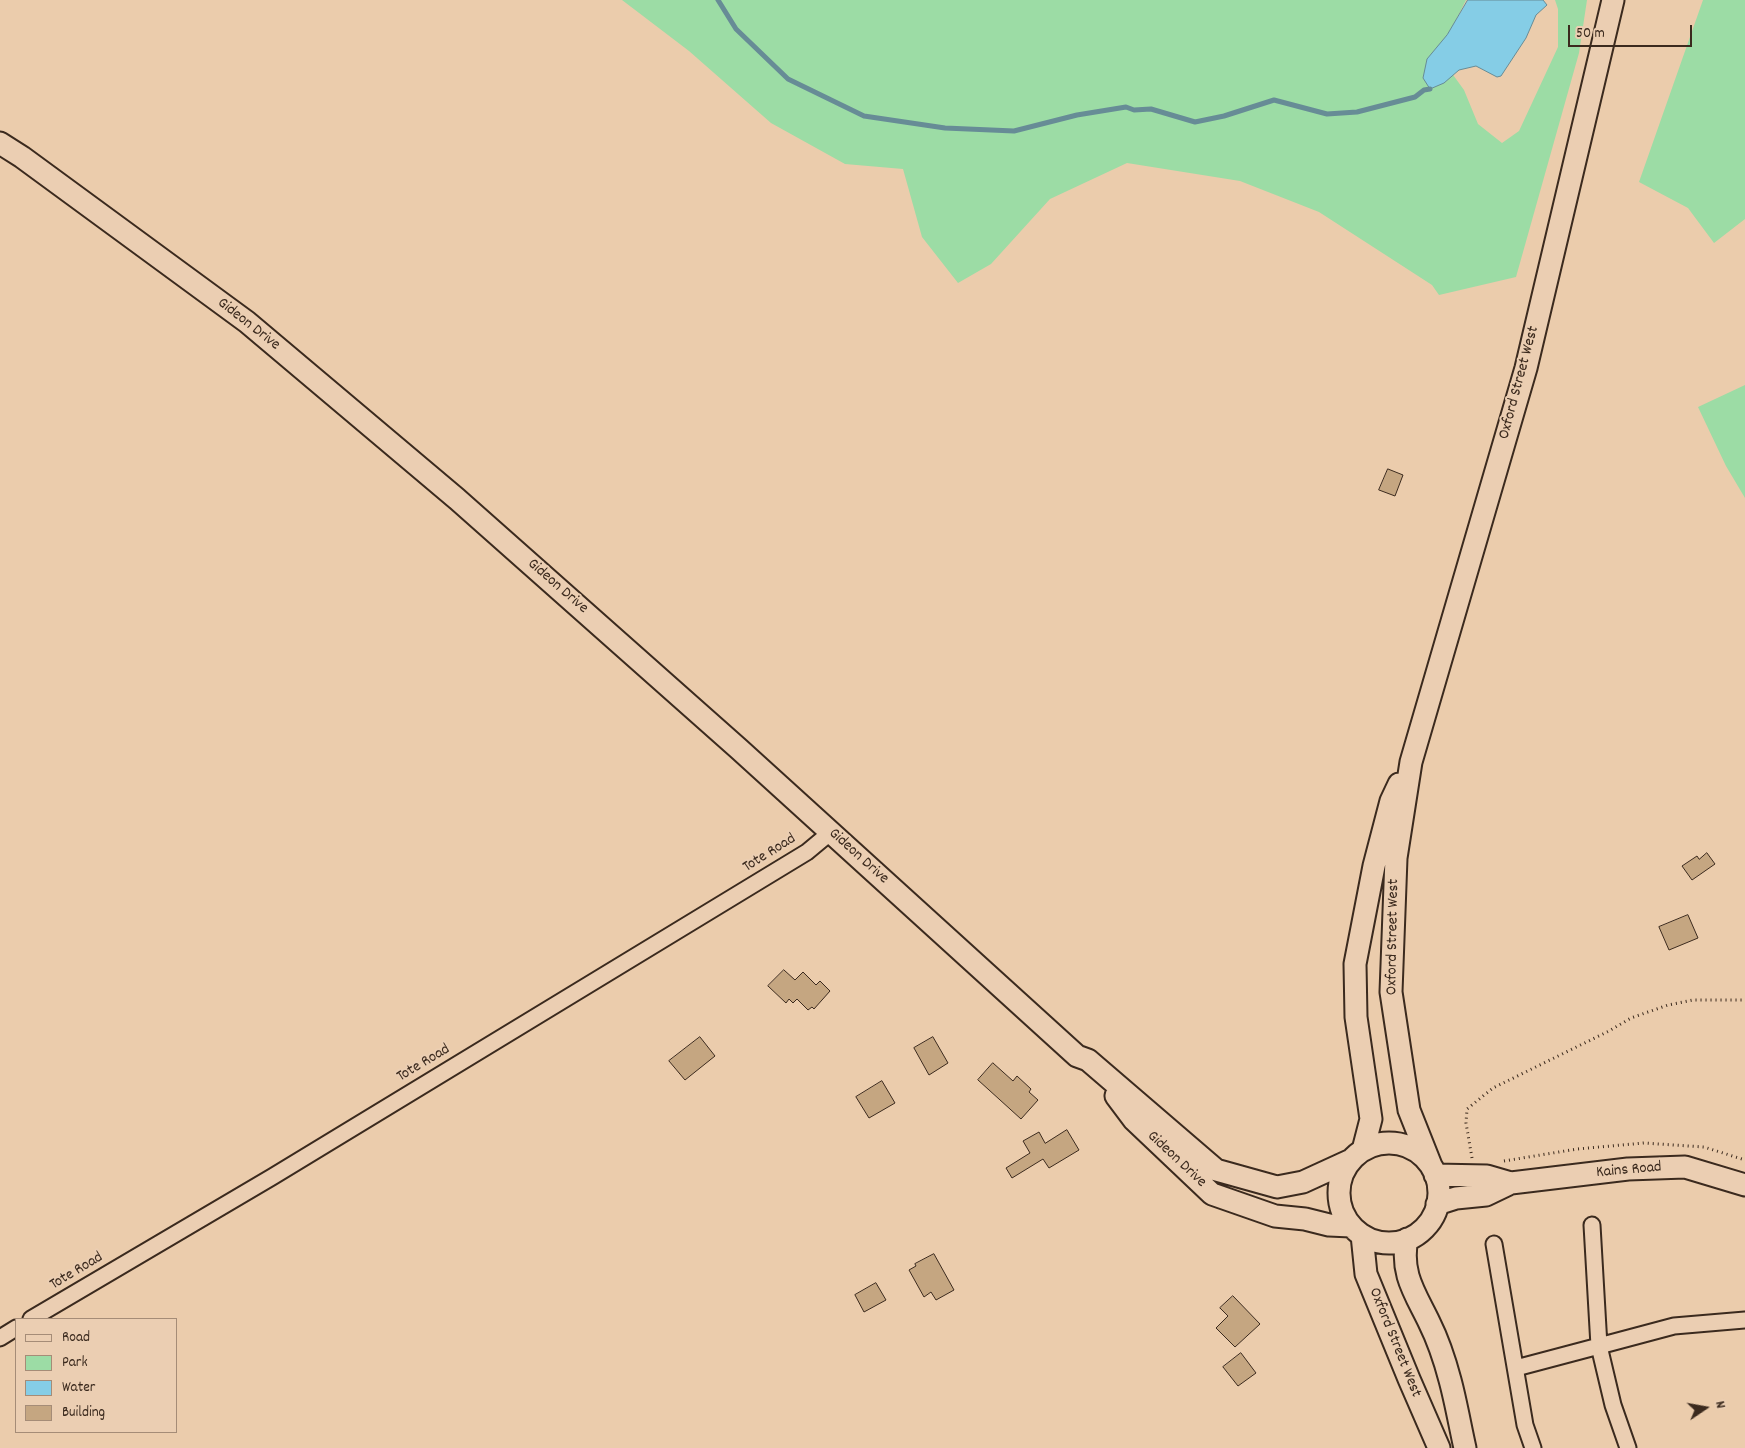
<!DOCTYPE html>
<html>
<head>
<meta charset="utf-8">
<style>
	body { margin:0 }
	#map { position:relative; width:1745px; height:1448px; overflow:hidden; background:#ebccac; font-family:Dekko,sans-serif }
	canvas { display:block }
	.legend { position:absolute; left:15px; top:1318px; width:162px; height:115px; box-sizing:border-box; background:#ebceb2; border:1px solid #a58c77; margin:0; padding:6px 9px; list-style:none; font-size:15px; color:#3b2a1e }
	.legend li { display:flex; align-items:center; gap:10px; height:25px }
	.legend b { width:25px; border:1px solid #a58c77 }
	.north { position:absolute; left:1680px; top:1383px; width:50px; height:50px; -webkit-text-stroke:4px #ebceb2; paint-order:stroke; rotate:78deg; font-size:14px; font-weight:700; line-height:20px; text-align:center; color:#3b2a1e }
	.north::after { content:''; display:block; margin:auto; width:18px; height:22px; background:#3b2a1e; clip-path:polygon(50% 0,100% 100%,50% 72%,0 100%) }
	.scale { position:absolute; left:1568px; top:25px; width:124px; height:22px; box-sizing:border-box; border:2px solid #3b2a1e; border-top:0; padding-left:6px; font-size:15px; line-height:18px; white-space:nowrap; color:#3b2a1e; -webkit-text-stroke:4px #ebceb2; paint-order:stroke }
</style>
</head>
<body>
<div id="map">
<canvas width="1745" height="1448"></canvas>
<ul class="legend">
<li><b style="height:6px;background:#ebceb2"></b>Road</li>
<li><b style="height:14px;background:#9cdca5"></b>Park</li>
<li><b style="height:14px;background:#85cde6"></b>Water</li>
<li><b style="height:14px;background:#c5a681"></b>Building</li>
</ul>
<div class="north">N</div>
<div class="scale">50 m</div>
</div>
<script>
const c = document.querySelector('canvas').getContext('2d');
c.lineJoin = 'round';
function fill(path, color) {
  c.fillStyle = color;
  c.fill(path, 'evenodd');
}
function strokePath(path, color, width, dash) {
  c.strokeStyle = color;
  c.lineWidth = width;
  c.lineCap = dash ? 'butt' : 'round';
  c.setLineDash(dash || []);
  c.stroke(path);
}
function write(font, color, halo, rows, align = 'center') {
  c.font = font + ' Dekko,sans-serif';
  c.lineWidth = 4;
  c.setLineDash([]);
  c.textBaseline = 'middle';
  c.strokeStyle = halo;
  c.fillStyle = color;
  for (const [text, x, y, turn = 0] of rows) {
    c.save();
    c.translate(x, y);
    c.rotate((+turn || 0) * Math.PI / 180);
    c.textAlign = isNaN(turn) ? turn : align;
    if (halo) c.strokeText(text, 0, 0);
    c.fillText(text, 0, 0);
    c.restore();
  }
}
const green = new Path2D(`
	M622 0H1466L1445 42 1443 61 1464 90 1478 124 1502 143 1519 131 1558 47V9L1555 0H1587L1579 53 1516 277 1439 295 1432 285 1319 212 1240 181 1127 163 1050 199 991 264 958 283 922 237 903 169 845 164 771 123 689 51Z
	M1703 0H1745V219L1714 243 1688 208 1639 182Z
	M1745 385V498L1726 466 1698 407Z`);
const water = new Path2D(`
	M1468 0H1543L1547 5 1536 15 1526 38 1501 76 1497 77 1476 66 1459 70 1444 83 1430 89 1423 78 1427 59 1447 35Z`);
const stream = new Path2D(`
	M718 0 736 29 788 79 864 116 945 128 1014 131 1077 115 1126 107 1134 110 1151 109 1195 122 1224 116 1274 100 1327 114 1357 112 1415 97 1424 90 1430 89`);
const building = new Path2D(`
	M1388 469 1403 475 1395 496 1379 490Z
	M1707 853 1715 864 1692 880 1682 866 1697 856 1699 859Z
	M1688 915 1698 938 1669 950 1659 927Z
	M784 970 795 980 803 972 816 985 820 981 830 991 814 1009 812 1007 808 1010 797 999 793 1003 789 999 786 1003 768 986Z
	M700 1037 715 1056 685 1080 669 1061Z
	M933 1037 948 1063 929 1075 914 1048Z
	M993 1063 1013 1081 1017 1076 1031 1089 1029 1092 1038 1100 1021 1119 978 1080Z
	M882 1081 895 1103 869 1118 856 1097Z
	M1067 1130 1079 1150 1049 1168 1043 1159 1012 1178 1006 1168 1030 1153 1023 1141 1039 1132 1045 1143Z
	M934 1254 954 1290 936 1300 931 1292 924 1297 909 1270 916 1266 915 1264Z
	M876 1283 886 1300 864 1312 855 1295Z
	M1233 1296 1260 1324 1235 1347 1216 1328 1228 1316 1220 1308Z
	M1241 1353 1256 1373 1238 1386 1223 1367Z`);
const path = new Path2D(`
	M1472 1158 1466 1123 1467 1109 1493 1088 1609 1031 1631 1018 1668 1005 1693 1000H1745
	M1504 1161 1577 1149 1644 1143 1704 1147 1745 1160`);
const street = new Path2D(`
	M1592 1225 1599 1346 1674 1326 1745 1320
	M1494 1244 1525 1425 1533 1448
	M31 1319 272 1177 807 852 831 832
	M0 1338 16 1328
	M1516 1368 1599 1346 1613 1405 1628 1448`);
const secondary = new Path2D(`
	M0 143 22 157 247 322 457 499 739 749 1077 1056 1088 1060 1216 1170 1277 1187 1303 1182 1351 1160
	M1116 1096 1134 1120 1212 1194 1275 1216 1305 1219 1329 1225 1351 1226
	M1339 1193a50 50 0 1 1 100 0a50 50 0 1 1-100 0Z
	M1363 1150 1371 1119 1356 1017 1355 964 1374 866 1391 801 1399 784
	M1432 1168 1409 1110 1391 992 1396 858 1411 762 1526 368 1613 0
	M1435 1175 1487 1176 1511 1183
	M1437 1204 1456 1198 1486 1195 1511 1183 1628 1169 1685 1167 1745 1185
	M1362 1235 1366 1274 1409 1379 1439 1448
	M1407 1239C1400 1273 1415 1293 1429 1322 1438 1340 1445 1361 1450 1380 1456 1402 1460 1426 1465 1448`);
const streetNames = [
	["Gideon Drive",248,325,38],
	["Oxford Street West",1520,383,-75],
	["Gideon Drive",557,587,41],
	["Tote Road",770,854,-32],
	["Gideon Drive",858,857,42],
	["Oxford Street West",1394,937,-89],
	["Tote Road",424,1064,-31],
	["Gideon Drive",1176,1160,43],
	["Kains Road",1629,1171,-5],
	["Tote Road",77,1272,-31],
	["Oxford Street West",1394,1343,68]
];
fill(green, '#9cdca5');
fill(water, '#85cde6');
strokePath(water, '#678c96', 1);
strokePath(stream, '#678c96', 5);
fill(building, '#c5a681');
strokePath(building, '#3b2a1e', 1);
strokePath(street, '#3b2a1e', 19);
strokePath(secondary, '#3b2a1e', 25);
strokePath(path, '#3b2a1e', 3, [1, 4]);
strokePath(street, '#ebceb2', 15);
strokePath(secondary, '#ebceb2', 21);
write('16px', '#3b2a1e', '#ebceb2', streetNames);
</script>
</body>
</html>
